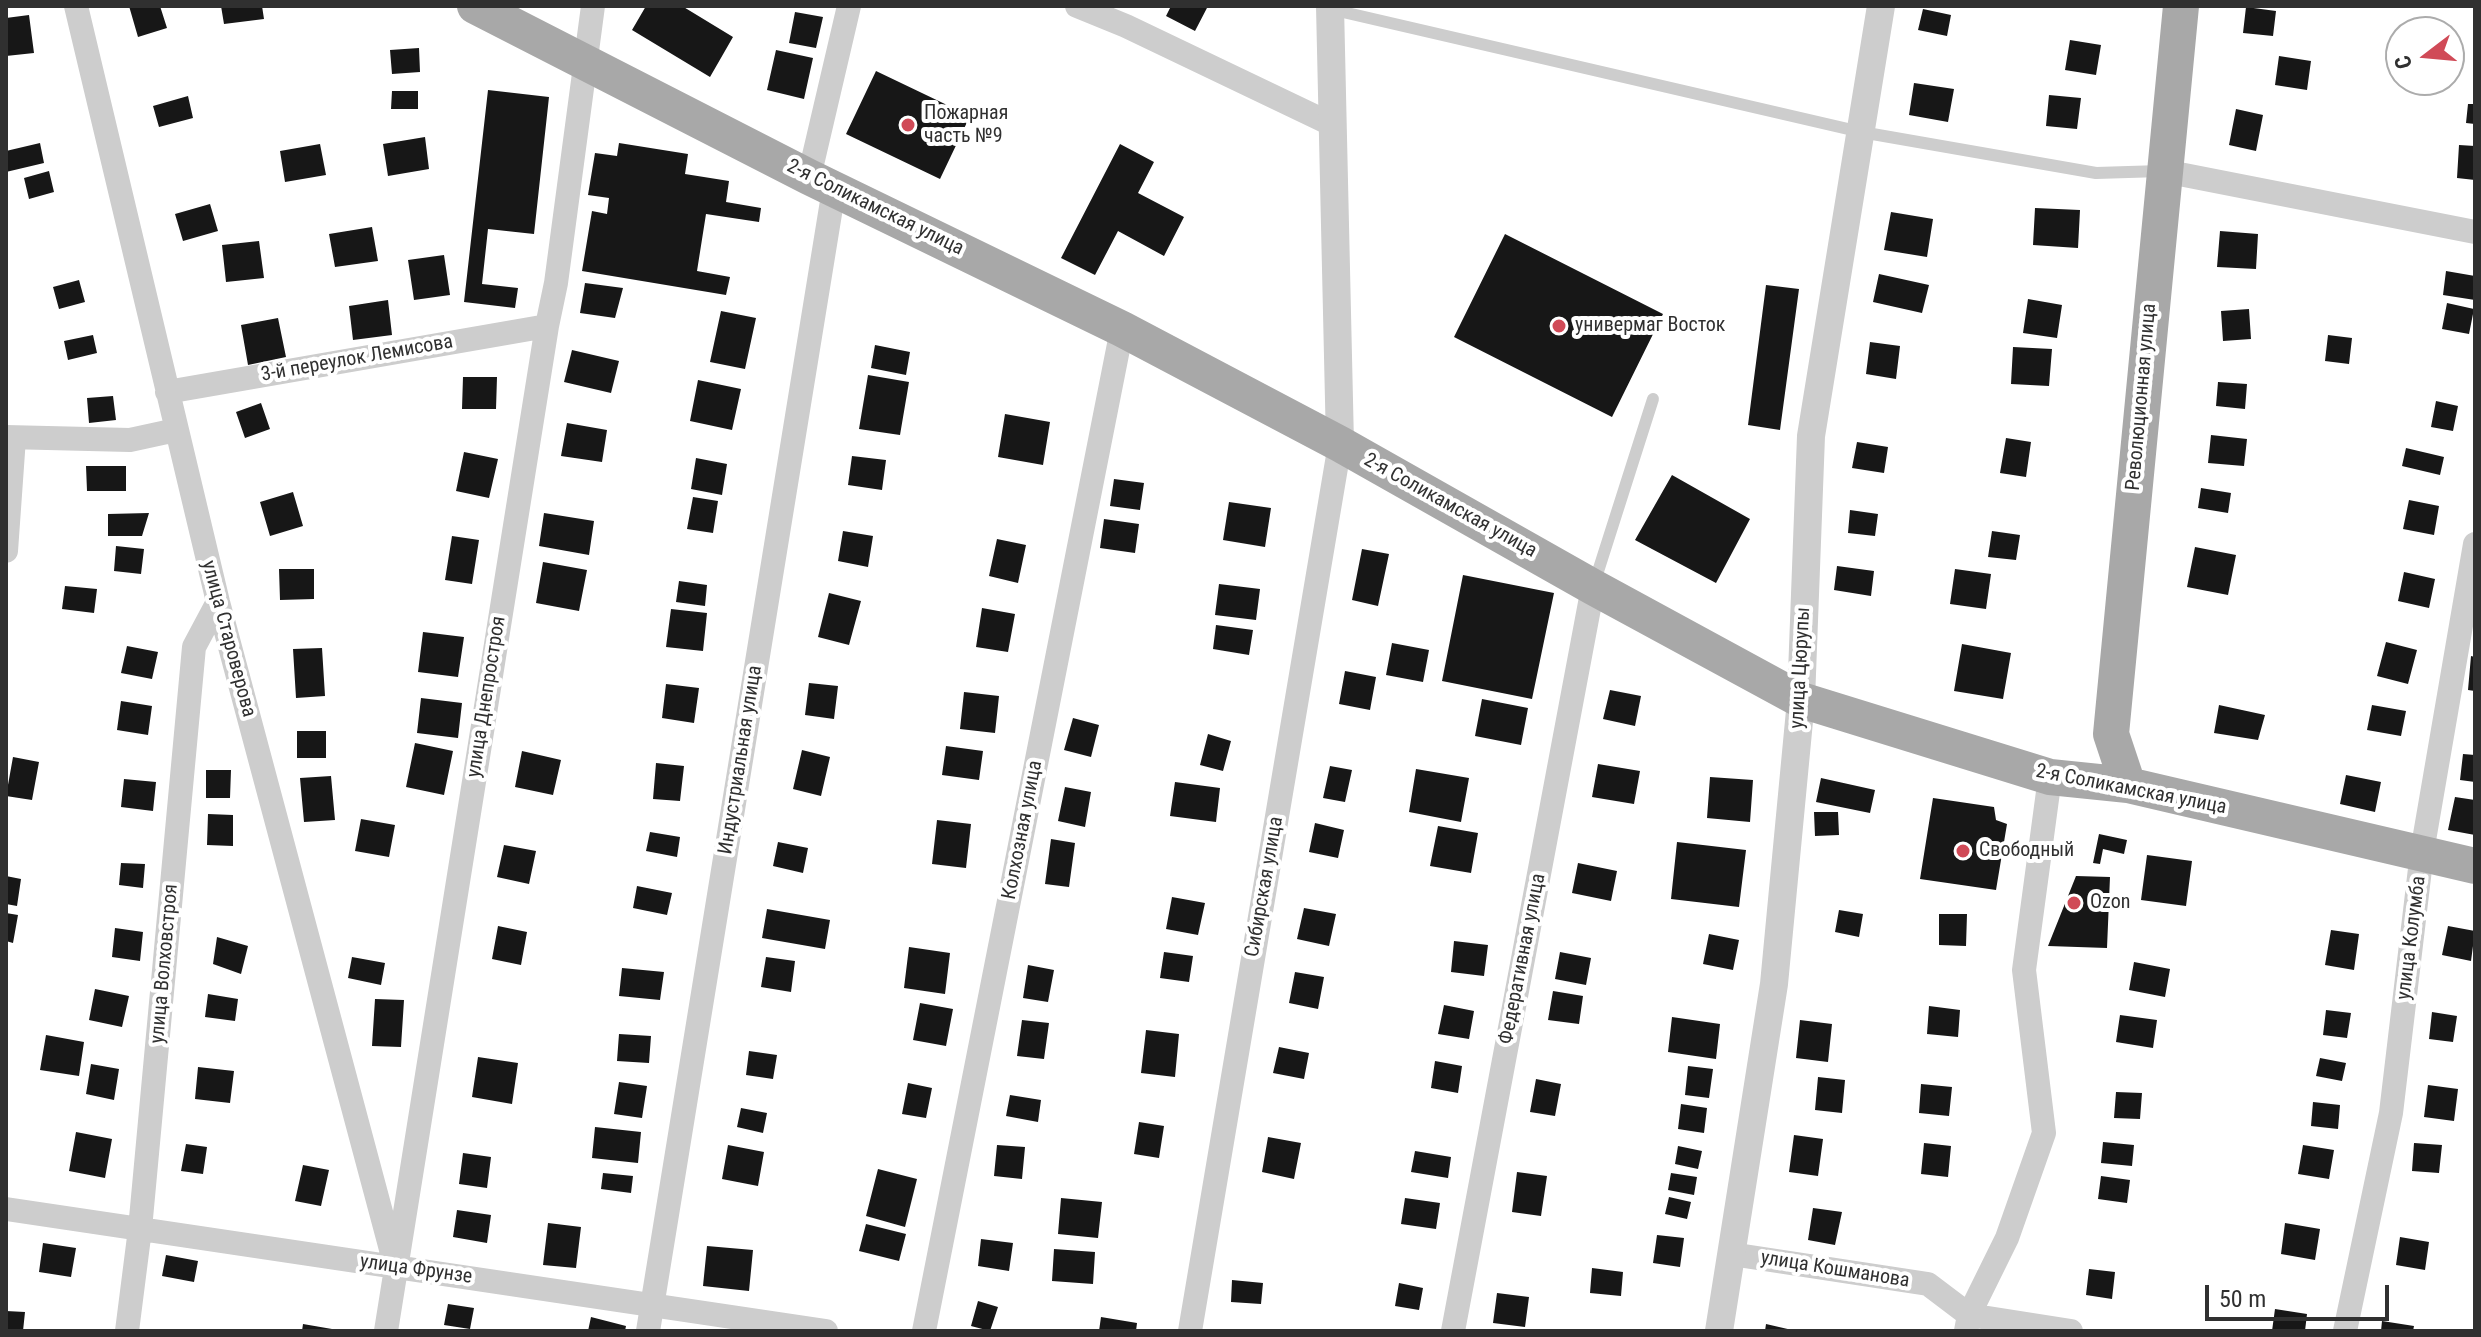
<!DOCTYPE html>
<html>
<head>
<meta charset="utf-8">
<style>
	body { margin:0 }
	#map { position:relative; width:2481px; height:1337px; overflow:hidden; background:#fff; font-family:"Roboto Condensed",sans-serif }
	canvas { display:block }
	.frame { position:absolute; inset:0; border:8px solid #303030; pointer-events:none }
	.north { position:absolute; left:2385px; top:16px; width:80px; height:80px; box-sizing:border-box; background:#fff; border:2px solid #acacac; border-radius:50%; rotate:254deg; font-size:22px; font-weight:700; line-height:32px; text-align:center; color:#303030 }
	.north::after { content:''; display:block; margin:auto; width:28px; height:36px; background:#d04a57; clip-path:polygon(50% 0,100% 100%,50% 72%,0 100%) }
	.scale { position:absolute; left:2205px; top:1285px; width:184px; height:36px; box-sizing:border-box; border:4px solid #303030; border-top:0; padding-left:10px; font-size:24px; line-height:28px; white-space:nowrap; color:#303030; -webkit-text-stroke:6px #fff; paint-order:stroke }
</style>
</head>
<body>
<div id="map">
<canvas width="2481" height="1337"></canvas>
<div class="frame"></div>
<div class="north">С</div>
<div class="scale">50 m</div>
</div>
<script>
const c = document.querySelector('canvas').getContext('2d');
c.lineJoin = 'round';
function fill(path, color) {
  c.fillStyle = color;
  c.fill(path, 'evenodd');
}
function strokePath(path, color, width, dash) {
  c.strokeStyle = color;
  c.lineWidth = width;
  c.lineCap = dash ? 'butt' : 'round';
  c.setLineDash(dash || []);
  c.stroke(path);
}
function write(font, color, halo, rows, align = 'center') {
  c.font = font + ' "Roboto Condensed",sans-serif';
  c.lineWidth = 8;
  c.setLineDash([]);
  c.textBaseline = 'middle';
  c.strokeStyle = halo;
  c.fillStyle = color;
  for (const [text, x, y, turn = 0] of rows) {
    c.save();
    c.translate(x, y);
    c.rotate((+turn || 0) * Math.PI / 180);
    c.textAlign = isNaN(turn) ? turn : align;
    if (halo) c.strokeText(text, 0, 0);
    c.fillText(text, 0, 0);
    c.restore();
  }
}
const building = new Path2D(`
	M129 6H160L167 28 138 37Z
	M221 6H262L264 19 224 24Z
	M646 6H682L733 37 710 77 632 30Z
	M1171 6H1208L1195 31 1166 16Z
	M2246 7 2276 11 2273 36 2243 33Z
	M1923 9 1951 15 1947 36 1918 30Z
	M795 12 823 17 816 48 789 43Z
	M29 15 34 53 6 56V18Z
	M2070 40 2101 45 2096 75 2065 70Z
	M419 48 420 72 392 74 390 50Z
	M776 50 813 58 804 99 767 90Z
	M2279 56 2311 61 2307 90 2275 85Z
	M876 71 970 116 940 179 846 134Z
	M1914 83 1954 89 1948 122 1909 115Z
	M488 90 549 97 534 234 488 229 482 284 518 288 515 308 464 302Z
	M392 91H418V109H391Z
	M2049 95 2081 98 2077 129 2046 126Z
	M188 96 193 118 159 127 153 106Z
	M2468 104H2475V124L2466 123Z
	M2236 109 2263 115 2256 151 2229 145Z
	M425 137 429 169 388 176 383 144Z
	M40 143 44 163 6 172V151Z
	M619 143 688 154 685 174 729 181 726 202 761 208 759 222 706 214 697 271 730 277 726 295 582 271 592 211 607 214 609 198 588 195 595 153 617 156Z
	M320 144 326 175 285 182 280 151Z
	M1120 144 1154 162 1138 193 1184 217 1164 256 1118 231 1095 275 1061 258Z
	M2459 145 2475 146V180L2457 178Z
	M49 171 54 192 29 199 24 178Z
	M210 204 218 231 183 241 175 214Z
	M2035 208 2080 210 2078 248 2033 245Z
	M1891 212 1933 219 1927 257 1884 250Z
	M372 227 378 261 335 267 329 234Z
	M2220 231 2258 234 2256 269 2217 267Z
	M1505 234 1663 314 1612 417 1454 337Z
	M259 241 264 278 226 282 222 245Z
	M444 255 450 295 414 300 408 260Z
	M2446 271 2475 276V300L2443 295Z
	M1879 274 1929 285 1922 313 1873 302Z
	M79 280 85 302 59 309 53 287Z
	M585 283 623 288 615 318 580 313Z
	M1766 285 1799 289 1780 430 1748 425Z
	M2028 299 2062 305 2057 338 2023 333Z
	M388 300 392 335 353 340 349 306Z
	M2447 303 2474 309 2469 334 2442 329Z
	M2249 309 2251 339 2223 341 2221 311Z
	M721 311 756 318 745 369 710 362Z
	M278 318 286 357 248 365 241 325Z
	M93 335 97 353 68 360 64 341Z
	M2328 335 2352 338 2349 364 2325 361Z
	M1870 342 1900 346 1896 379 1866 374Z
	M875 345 910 352 906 375 871 368Z
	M2013 347 2052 349 2049 386 2011 384Z
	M572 350 619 361 611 393 564 382Z
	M868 375 909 382 900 435 859 429Z
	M463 377H497L496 409H462Z
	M698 380 741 389 732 430 690 421Z
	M2218 382 2247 384 2245 409 2216 406Z
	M113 396 116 420 89 423 87 398Z
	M2436 401 2458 406 2453 431 2431 427Z
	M261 403 270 429 245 438 236 412Z
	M1005 414 1050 422 1043 465 998 457Z
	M567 423 607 430 602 462 561 456Z
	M2211 435 2247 439 2244 466 2208 463Z
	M2006 438 2031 442 2026 477 2000 473Z
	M1857 442 1888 447 1884 473 1852 468Z
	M2406 448 2444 457 2440 475 2402 466Z
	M464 452 498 459 489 498 456 491Z
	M852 456 886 460 882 490 848 485Z
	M696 458 727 464 722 495 691 489Z
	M86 466H126V491H87Z
	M1672 475 1750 519 1716 583 1635 540Z
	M1114 479 1144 483 1140 510 1110 506Z
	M2201 488 2231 493 2228 513 2198 508Z
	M293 492 303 526 270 536 260 502Z
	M693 497 718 501 713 533 687 529Z
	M2409 500 2439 506 2434 535 2403 529Z
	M1229 502 1271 508 1265 547 1223 540Z
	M1850 510 1878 514 1875 536 1848 533Z
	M149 513 142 536H108V514Z
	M544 513 594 521 589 555 539 546Z
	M1104 519 1139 524 1135 553 1100 548Z
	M843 531 873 536 868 567 838 561Z
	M1992 531 2020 535 2016 560 1988 557Z
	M452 536 479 540 472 584 445 580Z
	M997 539 1026 545 1018 583 989 576Z
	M116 546 144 549 141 574 114 571Z
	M2195 547 2236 555 2228 595 2187 587Z
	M1362 549 1389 554 1378 606 1352 600Z
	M543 562 587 570 579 611 536 603Z
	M1837 566 1874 571 1871 596 1834 590Z
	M279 569H314V599L280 600Z
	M1955 569 1991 574 1986 609 1950 604Z
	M2404 572 2435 579 2429 608 2398 601Z
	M1463 575 1554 593 1532 699 1442 681Z
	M679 581 707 585 705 606 676 602Z
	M1219 584 1260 589 1256 620 1215 615Z
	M65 586 97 589 94 613 62 609Z
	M829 593 861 601 849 645 818 637Z
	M982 608 1015 614 1008 652 976 647Z
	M671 609 707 613 703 651 666 647Z
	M1216 625 1253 630 1249 655 1213 649Z
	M423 632 464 637 458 677 418 672Z
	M2386 642 2417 650 2408 684 2377 676Z
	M1392 643 1429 650 1423 682 1386 675Z
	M1962 644 2011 653 2003 699 1954 691Z
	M127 646 158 652 152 679 121 673Z
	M322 648 325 696 296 698 293 649Z
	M2471 656 2475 657V691L2468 690Z
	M1345 671 1376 677 1370 710 1339 704Z
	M809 683 838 686 834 719 805 715Z
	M666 684 699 688 694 723 662 718Z
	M1610 690 1641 696 1635 726 1603 719Z
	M964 692 999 696 995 733 960 729Z
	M421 698 462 703 458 738 417 733Z
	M1482 699 1528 708 1521 745 1475 736Z
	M121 701 152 706 148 735 117 730Z
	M2219 705 2265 715 2258 740 2214 733Z
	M2372 705 2406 711 2401 736 2367 730Z
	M1073 718 1099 725 1091 757 1064 750Z
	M297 731H326V758H297Z
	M1208 734 1231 741 1223 771 1200 765Z
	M415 743 453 751 444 795 406 787Z
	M946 746 983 751 979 780 942 775Z
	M802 750 830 757 821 796 793 789Z
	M522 751 561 760 553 795 515 787Z
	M2463 754 2475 755V782L2460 780Z
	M13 757 39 762 32 800 6 796Z
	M656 763 684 766 680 801 653 799Z
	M1598 764 1640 771 1634 804 1592 797Z
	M1330 766 1352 770 1345 802 1323 798Z
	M1416 769 1469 778 1461 822 1409 812Z
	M206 770H231L230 798H206Z
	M2346 775 2381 782 2375 812 2340 804Z
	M331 776 335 820 304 822 300 778Z
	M1710 777 1753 780 1750 822 1707 818Z
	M1821 778 1875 790 1870 813 1816 802Z
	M124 779 156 782 153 811 121 807Z
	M1175 782 1220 788 1216 822 1170 816Z
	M1065 787 1091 792 1085 827 1058 821Z
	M2455 797 2475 800V835L2448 830Z
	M1933 798 1994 807 1996 820 2007 824 1996 890 1920 879Z
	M1814 812H1838L1839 835 1815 836Z
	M208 814 233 815V846L207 845Z
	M361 819 395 825 389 857 355 851Z
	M937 820 971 824 966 868 932 864Z
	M1315 823 1344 830 1338 858 1309 852Z
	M1438 826 1478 833 1471 873 1430 866Z
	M650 832 680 837 677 857 646 851Z
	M2099 834 2127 840 2124 854 2103 849 2100 864 2093 863Z
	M1051 839 1075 843 1069 887 1045 884Z
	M778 842 808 848 803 873 773 866Z
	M1677 842 1746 850 1739 907 1671 899Z
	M504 845 536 851 529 884 497 877Z
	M2147 855 2192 861 2186 906 2141 900Z
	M121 863 145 864 143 888 119 885Z
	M1578 863 1617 871 1611 901 1572 893Z
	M6 876 21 879 17 906 6 904Z
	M2076 876 2110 877 2107 948 2048 946Z
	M637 886 672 893 667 915 633 908Z
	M1172 897 1205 903 1198 935 1166 929Z
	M1304 908 1336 914 1329 946 1297 939Z
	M767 909 830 920 825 949 762 938Z
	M1839 910 1863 914 1859 937 1835 932Z
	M6 913 18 915 13 943 6 941Z
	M1939 914H1967L1966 946 1939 945Z
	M498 926 527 932 521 965 492 959Z
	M2448 926 2475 931 2471 961 2442 955Z
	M115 928 143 932 140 961 112 957Z
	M2331 930 2359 934 2354 970 2325 965Z
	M1709 934 1739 940 1733 970 1703 964Z
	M217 937 248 946 241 974 213 964Z
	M1454 941 1488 945 1484 976 1451 972Z
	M909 947 950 953 945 994 904 988Z
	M1164 952 1193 956 1189 982 1160 978Z
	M1560 952 1591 958 1586 985 1555 979Z
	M352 957 385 963 381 985 348 978Z
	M766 957 795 961 791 992 761 987Z
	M2134 962 2170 969 2165 997 2129 990Z
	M1028 965 1054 970 1048 1002 1023 998Z
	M622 968 664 972 660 1000 619 996Z
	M1295 972 1324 977 1318 1009 1289 1003Z
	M95 989 129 996 122 1027 89 1020Z
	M1553 991 1583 996 1579 1024 1548 1020Z
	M208 994 238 999 235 1021 205 1017Z
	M375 999 404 1000 401 1047 372 1046Z
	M920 1003 953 1009 946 1046 913 1040Z
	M1444 1005 1474 1011 1469 1039 1438 1034Z
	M1929 1006 1960 1010 1958 1037 1927 1034Z
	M2326 1010 2351 1013 2347 1038 2323 1035Z
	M2432 1012 2457 1016 2453 1042 2429 1039Z
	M2120 1015 2157 1020 2153 1048 2116 1042Z
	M1672 1017 1720 1024 1716 1059 1668 1052Z
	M1022 1020 1049 1023 1044 1059 1017 1056Z
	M1800 1020 1832 1024 1828 1062 1796 1058Z
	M1146 1030 1179 1034 1175 1077 1141 1073Z
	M619 1034 651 1036 649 1063 617 1061Z
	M46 1035 84 1042 79 1076 40 1070Z
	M1279 1047 1309 1053 1304 1079 1273 1073Z
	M749 1051 777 1055 773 1079 746 1075Z
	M478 1057 518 1063 512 1104 472 1097Z
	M2320 1058 2346 1063 2342 1081 2316 1076Z
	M1435 1061 1462 1066 1458 1093 1431 1088Z
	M91 1064 119 1069 114 1100 86 1094Z
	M1688 1066 1713 1069 1709 1098 1685 1095Z
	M198 1067 234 1071 230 1103 195 1099Z
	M1818 1077 1845 1080 1842 1113 1815 1110Z
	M1536 1079 1561 1084 1555 1116 1530 1112Z
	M619 1082 647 1086 642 1118 614 1114Z
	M908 1083 932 1088 926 1118 902 1114Z
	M1921 1084 1952 1087 1949 1116 1919 1113Z
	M2428 1085 2458 1089 2454 1121 2424 1117Z
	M2116 1092 2142 1093 2140 1119 2114 1118Z
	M1010 1095 1041 1100 1038 1122 1006 1116Z
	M2313 1102 2340 1105 2338 1129 2311 1126Z
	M1681 1104 1707 1108 1704 1133 1678 1129Z
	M741 1108 767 1113 763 1133 737 1127Z
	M1139 1122 1164 1126 1159 1158 1134 1154Z
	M595 1127 641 1132 638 1163 592 1158Z
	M76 1132 112 1139 105 1178 69 1171Z
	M1794 1135 1823 1139 1818 1176 1789 1172Z
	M1268 1137 1301 1143 1294 1179 1262 1172Z
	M2103 1142 2134 1145 2132 1166 2101 1163Z
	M1924 1143 1951 1146 1948 1177 1921 1174Z
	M2414 1143 2442 1145 2439 1173 2412 1171Z
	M186 1144 207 1147 203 1174 181 1171Z
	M728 1145 764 1152 758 1186 722 1179Z
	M997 1145 1025 1147 1022 1179 994 1176Z
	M2303 1145 2334 1150 2329 1179 2298 1174Z
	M1678 1146 1702 1151 1698 1169 1675 1164Z
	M1415 1151 1451 1157 1448 1178 1411 1172Z
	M463 1153 491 1157 487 1188 459 1184Z
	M303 1165 329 1170 321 1206 295 1201Z
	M878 1169 917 1179 905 1227 866 1216Z
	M1517 1172 1547 1176 1541 1216 1512 1212Z
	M603 1173 633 1176 631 1193 601 1189Z
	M1671 1173 1697 1177 1694 1195 1668 1190Z
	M2101 1176 2130 1180 2127 1203 2098 1199Z
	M1669 1197 1691 1202 1687 1219 1665 1214Z
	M1061 1198 1102 1202 1098 1238 1058 1234Z
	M1405 1198 1440 1203 1436 1229 1401 1224Z
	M1813 1208 1842 1212 1835 1245 1808 1240Z
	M457 1210 491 1215 487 1243 453 1237Z
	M548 1223 581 1227 576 1268 543 1265Z
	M2285 1223 2320 1229 2315 1260 2281 1254Z
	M866 1224 906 1234 899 1261 859 1251Z
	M1657 1235 1684 1238 1680 1267 1653 1263Z
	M2400 1237 2429 1242 2425 1270 2396 1265Z
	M981 1239 1013 1243 1009 1271 978 1266Z
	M43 1243 76 1248 71 1277 39 1272Z
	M707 1246 753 1250 749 1291 703 1286Z
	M1054 1249 1095 1252 1093 1284 1052 1281Z
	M166 1255 198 1261 194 1282 162 1276Z
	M1592 1268 1623 1272 1621 1296 1590 1293Z
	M2089 1269 2115 1272 2112 1299 2086 1295Z
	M1232 1280 1263 1283 1261 1304 1231 1302Z
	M1399 1283 1423 1288 1419 1310 1395 1306Z
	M1497 1293 1529 1297 1525 1327 1493 1323Z
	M978 1301 998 1307 990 1331 971 1326Z
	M448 1304 474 1308 470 1329 444 1325Z
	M2275 1309 2307 1314 2305 1331H2272Z
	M6 1311 25 1312 23 1331H6Z
	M591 1317 626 1326 625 1331H588Z
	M1101 1317 1137 1323 1136 1331H1099Z
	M2382 1321 2414 1326 2413 1331H2381Z
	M303 1324 332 1329 331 1331H302Z
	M1766 1324 1792 1330 1791 1331H1765Z`);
const service = new Path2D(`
	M1330 9 1861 132 2096 173 2161 171
	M1594 584 1653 399`);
const minor = new Path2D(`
	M76 6 218 602 393 1257
	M1077 6 1126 26 1333 125
	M2164 171 2475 232
	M809 177 849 6
	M167 392 547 326
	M6 437 130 440 176 430
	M6 551 14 438
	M6 1209 826 1331
	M1731 1254 1928 1284 1969 1315 2071 1331
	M127 1331 140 1229 194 647 218 602
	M386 1331 547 326 556 283 593 6
	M648 1331 834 189
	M924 1331 1122 329
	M1190 1331 1340 444
	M1453 1331 1593 587
	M1966 1331 1969 1315 2007 1238 2044 1133 2024 970 2050 777
	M2345 1331 2391 1113 2422 852 2475 544`);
const tertiary = new Path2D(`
	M1330 6 1340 444
	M1719 1331 1774 984 1801 700 1811 436 1881 6`);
const primary = new Path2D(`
	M475 6 809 177 1122 329 1340 444 1593 587 1801 700 2050 777 2128 785 2475 866
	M2128 785 2111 734 2181 6`);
const markers = [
	[908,125,8,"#d04a57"],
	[1559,326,8,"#d04a57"],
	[1963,851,8,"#d04a57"],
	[2074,903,8,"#d04a57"]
];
const poiNames = [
	["Пожарная",924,114],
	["часть №9",924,137],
	["универмаг Восток",1575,326],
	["Свободный",1979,851],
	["Ozon",2090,903]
];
const streetNames = [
	["2-я Соликамская улица",875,208,26],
	["3-й переулок Лемисова",357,359,-10],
	["Революционная улица",2142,397,-85],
	["2-я Соликамская улица",1450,506,29],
	["улица Староверова",228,639,75],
	["улица Цюрупы",1801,668,-87],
	["улица Днепростроя",487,697,-81],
	["Индустриальная улица",741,760,-81],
	["2-я Соликамская улица",2131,790,11],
	["Колхозная улица",1023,830,-79],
	["Сибирская улица",1265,887,-80],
	["улица Колумба",2412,938,-83],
	["Федеративная улица",1523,959,-79],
	["улица Волховстроя",165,964,-85],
	["улица Фрунзе",416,1270,8],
	["улица Кошманова",1835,1270,9]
];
fill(building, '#171717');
strokePath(service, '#cdcdcd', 12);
strokePath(minor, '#cdcdcd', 24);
strokePath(tertiary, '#cdcdcd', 28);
strokePath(primary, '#a8a8a8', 36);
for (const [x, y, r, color] of markers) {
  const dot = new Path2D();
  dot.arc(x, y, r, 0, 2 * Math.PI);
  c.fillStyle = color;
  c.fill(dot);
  strokePath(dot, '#fff', 3);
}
write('20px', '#303030', '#fff', poiNames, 'left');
write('20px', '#303030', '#fff', streetNames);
</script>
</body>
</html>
